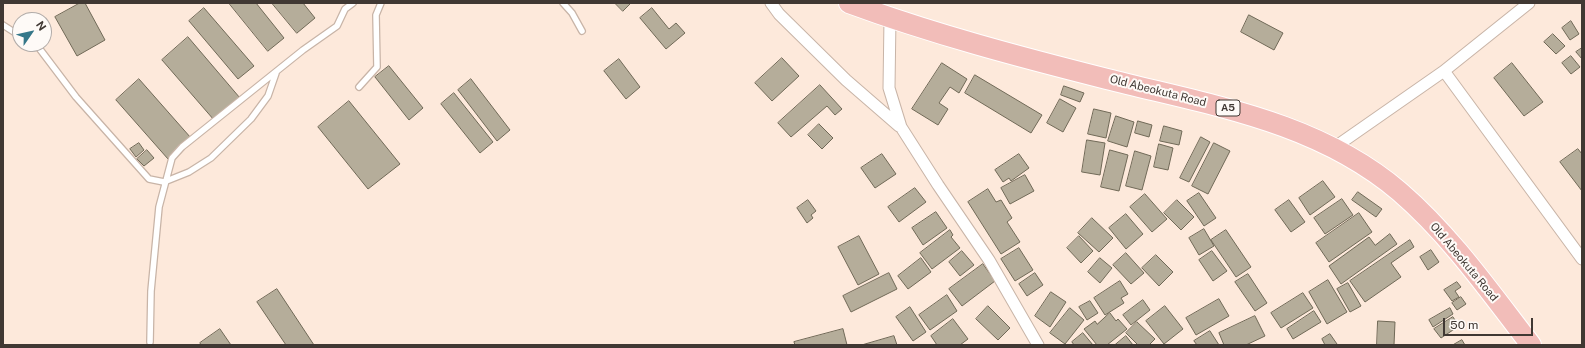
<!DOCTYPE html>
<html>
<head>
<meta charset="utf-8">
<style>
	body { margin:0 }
	#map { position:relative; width:1585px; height:348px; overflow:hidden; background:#fde9db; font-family:"Public Sans",sans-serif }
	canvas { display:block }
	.frame { position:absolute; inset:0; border:4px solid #403833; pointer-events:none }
	.north { position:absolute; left:12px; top:12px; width:40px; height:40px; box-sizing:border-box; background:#fefaf7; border:1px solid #b2aca9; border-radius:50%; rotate:56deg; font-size:11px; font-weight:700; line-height:16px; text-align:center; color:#403833 }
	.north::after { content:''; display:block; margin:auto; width:14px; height:18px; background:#357789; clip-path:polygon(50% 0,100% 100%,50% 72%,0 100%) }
	.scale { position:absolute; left:1443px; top:318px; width:90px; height:18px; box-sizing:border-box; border:2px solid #403833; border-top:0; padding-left:5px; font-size:12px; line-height:14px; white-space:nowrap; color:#403833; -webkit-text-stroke:3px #fefaf7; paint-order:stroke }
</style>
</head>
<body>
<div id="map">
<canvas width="1585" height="348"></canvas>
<div class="frame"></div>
<div class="north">N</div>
<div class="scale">50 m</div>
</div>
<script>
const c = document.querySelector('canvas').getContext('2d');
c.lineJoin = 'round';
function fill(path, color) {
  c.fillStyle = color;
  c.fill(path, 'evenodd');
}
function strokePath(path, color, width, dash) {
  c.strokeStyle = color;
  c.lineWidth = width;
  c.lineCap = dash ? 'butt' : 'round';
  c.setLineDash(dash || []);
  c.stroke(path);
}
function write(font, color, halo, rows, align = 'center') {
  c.font = font + ' "Public Sans",sans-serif';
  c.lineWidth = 4;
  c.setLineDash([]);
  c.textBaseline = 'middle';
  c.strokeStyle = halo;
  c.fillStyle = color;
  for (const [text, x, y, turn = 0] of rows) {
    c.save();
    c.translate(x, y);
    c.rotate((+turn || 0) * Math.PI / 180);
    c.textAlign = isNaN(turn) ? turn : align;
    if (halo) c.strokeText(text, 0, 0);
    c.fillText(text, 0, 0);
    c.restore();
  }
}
const building = new Path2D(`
	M80 3H85L105 40 77 56 55 17Z
	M229 3H256L284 38 268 51Z
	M272 3H303L315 18 297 33Z
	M615 3H631L623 11Z
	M204 8 254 66 238 79 189 21Z
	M652 8 669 29 676 23 685 33 666 49 640 18Z
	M1249 15 1283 33 1274 50 1241 32Z
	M1571 21 1579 34 1570 40 1562 28Z
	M1553 34 1565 46 1556 54 1544 42Z
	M188 37 240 98 214 120 162 60Z
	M1582 48V59L1576 52Z
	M1571 56 1580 67 1571 74 1562 63Z
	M782 58 799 76 772 101 755 83Z
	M619 59 640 87 626 99 604 71Z
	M942 63 967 79 959 93 950 87 939 103 948 109 938 125 912 109Z
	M1512 63 1543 102 1524 116 1494 78Z
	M389 66 423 108 409 120 375 77Z
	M975 75 1042 115 1031 133 965 93Z
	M139 79 191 138 168 159 116 100Z
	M471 79 510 130 497 141 458 90Z
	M820 85 842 109 835 115 827 106 791 137 778 123Z
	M1064 86 1084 93 1080 102 1061 95Z
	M454 93 493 142 480 153 441 104Z
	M1060 99 1076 108 1063 132 1047 123Z
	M349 101 400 164 368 189 318 127Z
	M1094 109 1111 113 1106 138 1088 134Z
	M1116 116 1134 122 1127 147 1108 141Z
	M1138 121 1152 125 1149 137 1135 133Z
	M819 124 833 138 822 149 808 135Z
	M1164 126 1182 131 1179 145 1160 141Z
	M1201 137 1210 142 1189 182 1180 178Z
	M1087 140 1105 143 1100 175 1082 172Z
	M139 143 144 150 136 157 130 149Z
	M1214 143 1230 151 1208 194 1192 186Z
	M1159 144 1173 148 1168 170 1154 167Z
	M1578 149 1582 154V191L1560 162Z
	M147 150 154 158 144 166 137 159Z
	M1110 150 1128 155 1119 191 1101 187Z
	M1135 151 1151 156 1142 190 1126 186Z
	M882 154 896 174 875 188 861 168Z
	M1019 154 1029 168 1011 181 1009 178 1003 182 995 170Z
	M1025 175 1034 191 1010 204 1001 188Z
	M1323 181 1335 197 1310 215 1299 198Z
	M915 188 926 202 899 222 888 207Z
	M988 189 996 202 1001 200 1012 218 1007 222 1020 242 1001 254 968 202Z
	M1358 192 1382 209 1376 217 1352 200Z
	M1199 193 1216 218 1204 226 1187 201Z
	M1145 194 1167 219 1152 232 1130 207Z
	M1342 199 1353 215 1325 234 1314 218Z
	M808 200 816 211 811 215 813 218 807 223 797 208Z
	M1177 200 1194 217 1181 230 1164 213Z
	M1289 200 1305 222 1291 232 1275 210Z
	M936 212 947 228 923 245 912 228Z
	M1359 213 1372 232 1329 262 1316 243Z
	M1126 214 1143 234 1126 249 1109 228Z
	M1092 218 1113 238 1099 252 1078 233Z
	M1204 229 1214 246 1199 255 1189 238Z
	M950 230 953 235 951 237 960 248 932 269 920 253Z
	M1226 230 1251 267 1236 277 1211 240Z
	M1390 234 1397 244 1341 284 1329 266 1369 237 1375 245Z
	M859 236 879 274 858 285 838 247Z
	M1079 236 1093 251 1081 263 1067 248Z
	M1410 240 1414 247 1391 263 1401 277 1365 302 1350 281Z
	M1019 248 1033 270 1015 281 1001 259Z
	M1431 250 1439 262 1428 270 1420 257Z
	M962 251 974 265 960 276 949 262Z
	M1212 251 1227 271 1213 281 1199 260Z
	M1126 253 1144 273 1131 284 1113 265Z
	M1156 255 1173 272 1159 286 1142 268Z
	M921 258 931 272 908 289 898 276Z
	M1100 258 1112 268 1100 283 1088 272Z
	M983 264 995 281 962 306 949 289Z
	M889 273 897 289 851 312 843 296Z
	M1035 273 1043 285 1027 296 1019 284Z
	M1248 274 1267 303 1255 311 1235 282Z
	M1328 280 1347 312 1327 324 1309 292Z
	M1120 281 1128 294 1121 298 1124 303 1105 315 1094 298Z
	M1457 282 1461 287 1455 291 1459 297 1452 301 1444 290Z
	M1348 283 1361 306 1350 312 1337 289Z
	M277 289 314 345H286L257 302Z
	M1051 292 1066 302 1050 327 1035 316Z
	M1303 293 1313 308 1281 328 1271 313Z
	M947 295 957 311 930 330 919 315Z
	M1461 297 1466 304 1457 310 1452 303Z
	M1219 299 1229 316 1196 335 1186 318Z
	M1143 300 1150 310 1131 325 1123 315Z
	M1090 301 1098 313 1087 320 1079 307Z
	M988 306 1010 328 998 340 976 319Z
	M1165 306 1183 329 1164 344 1146 321Z
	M910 307 926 332 913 341 896 317Z
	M1070 308 1084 320 1065 344 1050 333Z
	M1450 308 1453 314 1433 327 1429 320Z
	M1314 311 1321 322 1293 339 1287 329Z
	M1110 313 1116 321 1118 319 1127 329 1107 345H1097L1084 329 1095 321 1097 324Z
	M1255 316 1265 336 1246 345H1224L1219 333Z
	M1453 317 1459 326 1441 338 1434 329Z
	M953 319 968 339 960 345H937L931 336Z
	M1378 321 1395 322 1394 345H1377Z
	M1137 322 1155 339 1149 345H1138L1126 333Z
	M220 329 231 345H201L200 343Z
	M843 329 847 345H795L794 342Z
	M1210 331 1219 345H1197L1194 341Z
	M1083 333 1093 345H1074L1072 342Z
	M1330 334 1337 344 1336 345H1325L1322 339Z
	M894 336 897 345H862Z
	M1126 336 1133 345H1115Z
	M1462 340 1465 345H1453Z`);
const lane = new Path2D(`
	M563 3 572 13 582 31
	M3 25 20 36
	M33 44 39 48 76 97 149 179 164 182 189 172 211 158 251 119 268 96 276 73
	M359 87 377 67 376 15 381 3
	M150 342 151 291 159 207 172 158 182 147 303 50 337 26 345 9 353 3`);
const street = new Path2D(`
	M771 3 779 14 846 80 899 126
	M890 18 889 88 901 127 938 185 989 260 1038 345
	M1444 71 1582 259
	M1335 147 1444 71 1529 3`);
const highway = new Path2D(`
	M849 3C933 34 1020 57 1107 79 1209 105 1317 121 1400 192 1451 236 1490 292 1531 345`);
const shields = [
	[1228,108,24]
];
const shieldNames = [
	["A5",1228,108]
];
const streetNames = [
	["Old Abeokuta Road",1158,91,14],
	["Old Abeokuta Road",1464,262,50]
];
fill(building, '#b5ad9a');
strokePath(building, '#706957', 1);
strokePath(lane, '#c8b4a7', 8);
strokePath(street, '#c8b4a7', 13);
strokePath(highway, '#fff', 22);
strokePath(lane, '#fff', 5.5);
strokePath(street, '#fff', 11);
strokePath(highway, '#f2bdb9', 20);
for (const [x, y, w] of shields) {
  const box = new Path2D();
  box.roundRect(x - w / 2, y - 8, w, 16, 3);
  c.fillStyle = '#fefaf7';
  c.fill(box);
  strokePath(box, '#403833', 1);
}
write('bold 10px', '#403833', null, shieldNames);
write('11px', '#403833', '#fefaf7', streetNames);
</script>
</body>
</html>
